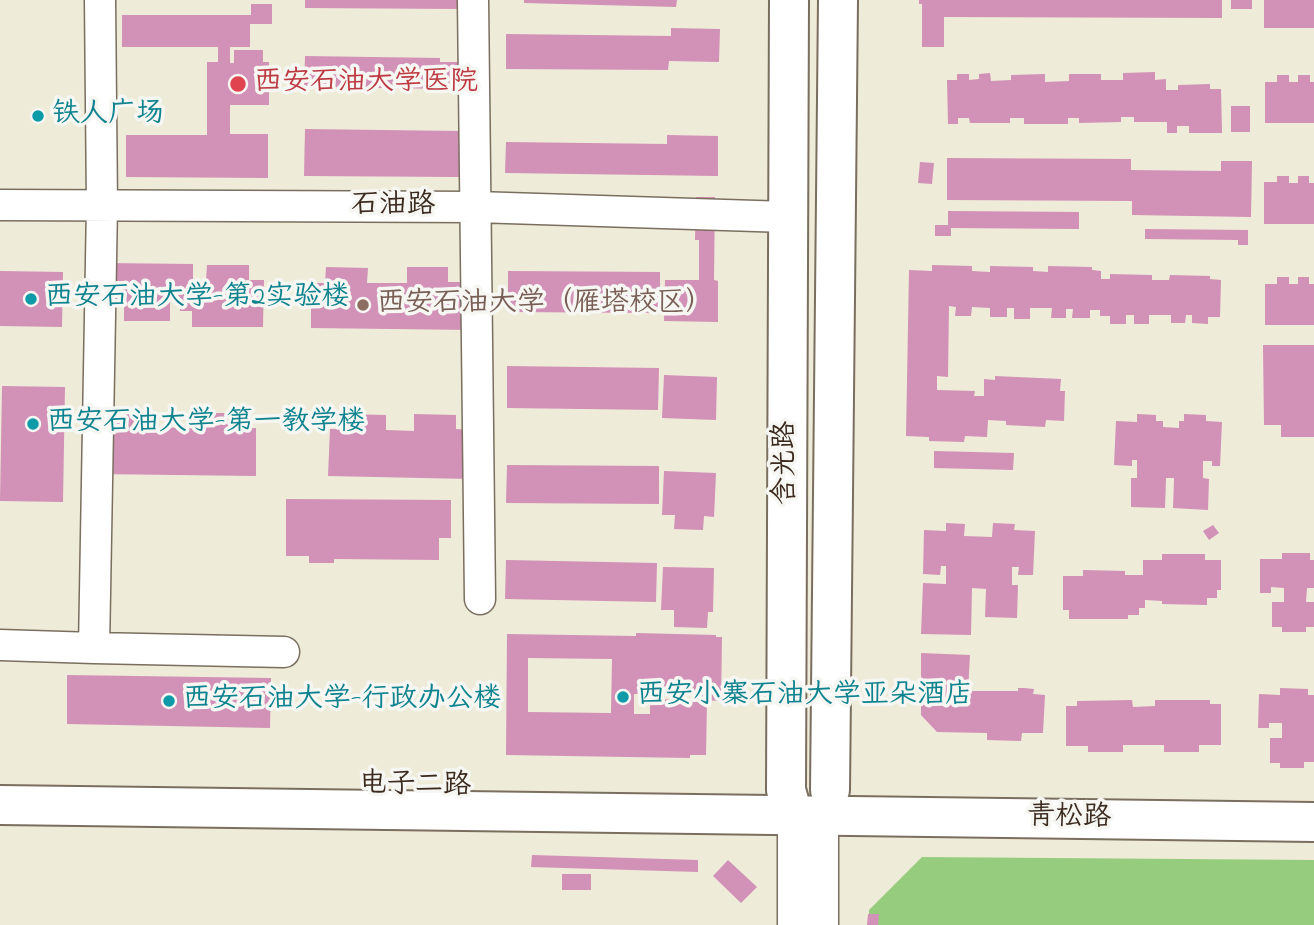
<!DOCTYPE html>
<html>
<head>
<meta charset="utf-8">
<style>
	body { margin:0 }
	canvas { display:block; background:#eeebd8 }
</style>
</head>
<body>
<canvas width="1314" height="925"></canvas>
<script>
const c = document.querySelector('canvas').getContext('2d');
c.lineJoin = 'round';
function fill(path, color) {
  c.fillStyle = color;
  c.fill(path, 'evenodd');
}
function strokePath(path, color, width, dash) {
  c.strokeStyle = color;
  c.lineWidth = width;
  c.lineCap = dash ? 'butt' : 'round';
  c.setLineDash(dash || []);
  c.stroke(path);
}
function write(font, color, halo, rows, align = 'center') {
  c.font = font + ' "Indie Flower","LXGW WenKai TC",sans-serif';
  c.lineWidth = 7;
  c.setLineDash([]);
  c.textBaseline = 'middle';
  c.strokeStyle = halo;
  c.fillStyle = color;
  for (const [text, x, y, turn = 0] of rows) {
    c.save();
    c.translate(x, y);
    c.rotate((+turn || 0) * Math.PI / 180);
    c.textAlign = isNaN(turn) ? turn : align;
    if (halo) c.strokeText(text, 0, 0);
    c.fillText(text, 0, 0);
    c.restore();
  }
}
const green = new Path2D(`
	M922 857 1314 860V925H869V910Z`);
const building = new Path2D(`
	M305 0H460V9L305 8Z
	M524 0H677L676 7 524 3Z
	M919 0H1222V18L944 17V47H922V4H919Z
	M1231 0H1252V9H1231Z
	M1264 0H1314V28H1264Z
	M251 4H272V24H250V47H230V63H234V50H263V62H269V105H230V134H268V178L126 177V135H207V62H218V47H122V15H251Z
	M671 28 720 29 719 62 669 61 668 70 506 69V34L671 36Z
	M305 56 440 58V62H460V89L304 87Z
	M1155 72V80L1166 79V90H1178V85L1210 84V89H1221L1222 133H1189V126H1177V133H1167V122H1134V117H1121V122L1079 123V118H1068V124H1024V118H1010V123H970L969 118H958V124H948L947 80H957V74H969V80L979 79V74L990 73 991 81 1011 80V75L1045 74V82L1069 81V74H1101V80H1123V73Z
	M1277 75H1289V82H1298V75H1310V82H1314V123H1265V82H1277Z
	M1231 106H1250V132H1231Z
	M305 129 460 131 459 177 304 176Z
	M667 135 718 136V176L505 173 506 142 667 144Z
	M947 158 1131 159V170L1221 171V161H1252L1251 217 1132 215V201L947 200Z
	M920 162 934 163 932 184 918 183Z
	M1277 176H1289V183H1298V176H1309V183H1314V224H1264V182H1277Z
	M696 197H715L714 280 718 281V322L664 321 665 280H699V240H695Z
	M948 211 1079 212V229L951 228V236H935V225H948Z
	M1145 229 1248 230V245H1238V240L1145 239Z
	M104 263 193 264V280H206L207 265H249V280H264L263 327H192V311H180V301H170V321H124V299H115V311H103Z
	M932 265 972 266V271L990 272V266L1033 267V271L1048 272V266L1092 267V270L1101 271V279H1110V274L1152 275V280H1169L1170 275 1210 276V279L1221 280 1220 317H1208V324L1192 323V315H1186L1185 323H1171V315H1149V324H1134V315H1126V324H1110V316H1100V310H1090V318H1072L1073 309H1066V318H1051L1052 308H1030V319H1014V308H1007V317H990V308L972 307 971 316H955L956 307 949 306 948 377 937 376V390L975 391 974 396H984V379L995 380V376L1061 379 1060 391H1065L1064 421 1046 420 1045 427 1006 425V421L988 420 987 437 965 436 964 442 929 441V437L906 436 909 270 932 271Z
	M326 267 368 268 367 283H407V267H448V282H472V330L311 328V283H325Z
	M0 271 63 272 62 327 0 326Z
	M508 271 660 272V313L508 312Z
	M1277 277H1289V284H1298V277H1309V284H1314V325H1265V284H1277Z
	M1263 345H1314V437H1281V425H1264Z
	M507 366 659 368 658 410 507 408Z
	M664 375 717 377 716 420 662 418Z
	M2 386 65 387 63 502 0 501Z
	M191 413H233V428H256V476L95 474 111 414H153V427L191 428Z
	M345 414 386 415V430L414 431V414L456 415V429L472 430 470 479 328 476 330 429H344Z
	M1137 414 1156 415V421H1163V427L1179 428V421H1184V414L1206 415V421L1222 422 1220 466H1212V461H1203V478L1209 479 1208 510 1173 508 1174 478H1166L1165 508 1131 507V478H1137V460H1132V466L1114 465 1116 421 1137 422Z
	M934 451 1014 453 1013 470 934 468Z
	M507 465 659 466V504L506 503Z
	M664 471 716 473 714 517 704 516 703 530 674 529 675 515H662Z
	M286 499 451 500V538H439V560L334 559V563H309V556H286Z
	M946 523 965 524 964 536 992 537 993 523 1015 524 1014 530 1035 531 1033 575H1018L1019 567H1012V585H1018L1017 618 985 617 986 589 972 588 971 635 921 634 923 583 946 584V566H941L940 575 923 574 924 530 946 531Z
	M1213 525 1219 533 1209 540 1203 531Z
	M1282 553H1310V560H1314V588H1307L1306 602H1314V627H1306V632H1282V627H1272V602H1284V588L1271 587V593H1260V559H1282Z
	M1162 554H1205V560H1221V590H1217V598H1207V605L1162 604V601L1145 600V608H1139V615H1128V619H1069V610H1063V576H1083V570L1125 571V575H1143V560H1162Z
	M506 560 657 563 656 602 505 599Z
	M663 567 714 568 713 612H708L707 628 674 627V610H661Z
	M636 633 716 635V637H722L721 701 700 700V695L634 694V714H650V699L692 700V702H707L706 755H690V758L506 755 507 634 636 636ZM528 658 612 659 611 713 528 712Z
	M921 653 970 655 968 691H1018V688H1024L1034 689 1033 694 1045 695 1043 733H1022L1021 741 987 740V733L937 732 921 715Z
	M67 675 271 678 270 728 67 724Z
	M1280 688 1308 689V695H1314V762H1304V768H1280V763H1270V738H1282V723H1269V728H1258L1259 694 1280 695Z
	M1132 700 1133 707 1155 706V700H1210V704H1221V745H1199V752H1164V745H1123V752H1088V746H1066V706H1077V701Z
	M532 855 698 860V872L531 867Z
	M728 860 757 887 741 903 713 876Z
	M562 874H591V890H562Z
	M868 914H879L878 925H867Z`);
const minor = new Path2D(`
	M473 0 480 599
	M0 205 476 207 787 217
	M0 645 94 648 102 205 100 0
	M94 648 284 652
	M793 925V814
	M823 925V815L828 797`);
const major = new Path2D(`
	M789 0 786 790 793 814
	M830 790 838 0
	M0 805 1314 822`);
const markers = [
	[238,84,9,"#e0444e"],
	[38,116,7,"#0f9aa8"],
	[31,299,7,"#0f9aa8"],
	[363,305,7,"#8d6e63"],
	[33,424,7,"#0f9aa8"],
	[623,697,7,"#0f9aa8"],
	[169,701,7,"#0f9aa8"]
];
const healthNames = [
	["西安石油大学医院",254,84]
];
const cultureNames = [
	["铁人广场",52,116],
	["西安石油大学-第2实验楼",45,299],
	["西安石油大学-第一教学楼",47,424],
	["西安小寨石油大学亚朵酒店",637,697],
	["西安石油大学-行政办公楼",183,701]
];
const streetNames = [
	["石油路",393,207],
	["含光路",787,463,-90],
	["电子二路",415,787,1],
	["青松路",1069,819,1]
];
const educationNames = [
	["西安石油大学（雁塔校区）",377,305]
];
fill(green, '#96cc7d');
fill(building, '#d291b7');
strokePath(minor, '#7a6e5f', 33);
strokePath(major, '#7a6e5f', 42);
strokePath(minor, '#fff', 30);
strokePath(major, '#fff', 38);
for (const [x, y, r, color] of markers) {
  const dot = new Path2D();
  dot.arc(x, y, r, 0, 2 * Math.PI);
  c.fillStyle = color;
  c.fill(dot);
  strokePath(dot, '#f6f6f2', 2.5);
}
write('28px', '#be3a42', '#f6f6f2', healthNames, 'left');
write('28px', '#0d838f', '#f6f6f2', cultureNames, 'left');
write('28px', '#3b2a1e', '#f6f6f2', streetNames);
write('28px', '#785e54', '#f6f6f2', educationNames, 'left');
</script>
</body>
</html>
